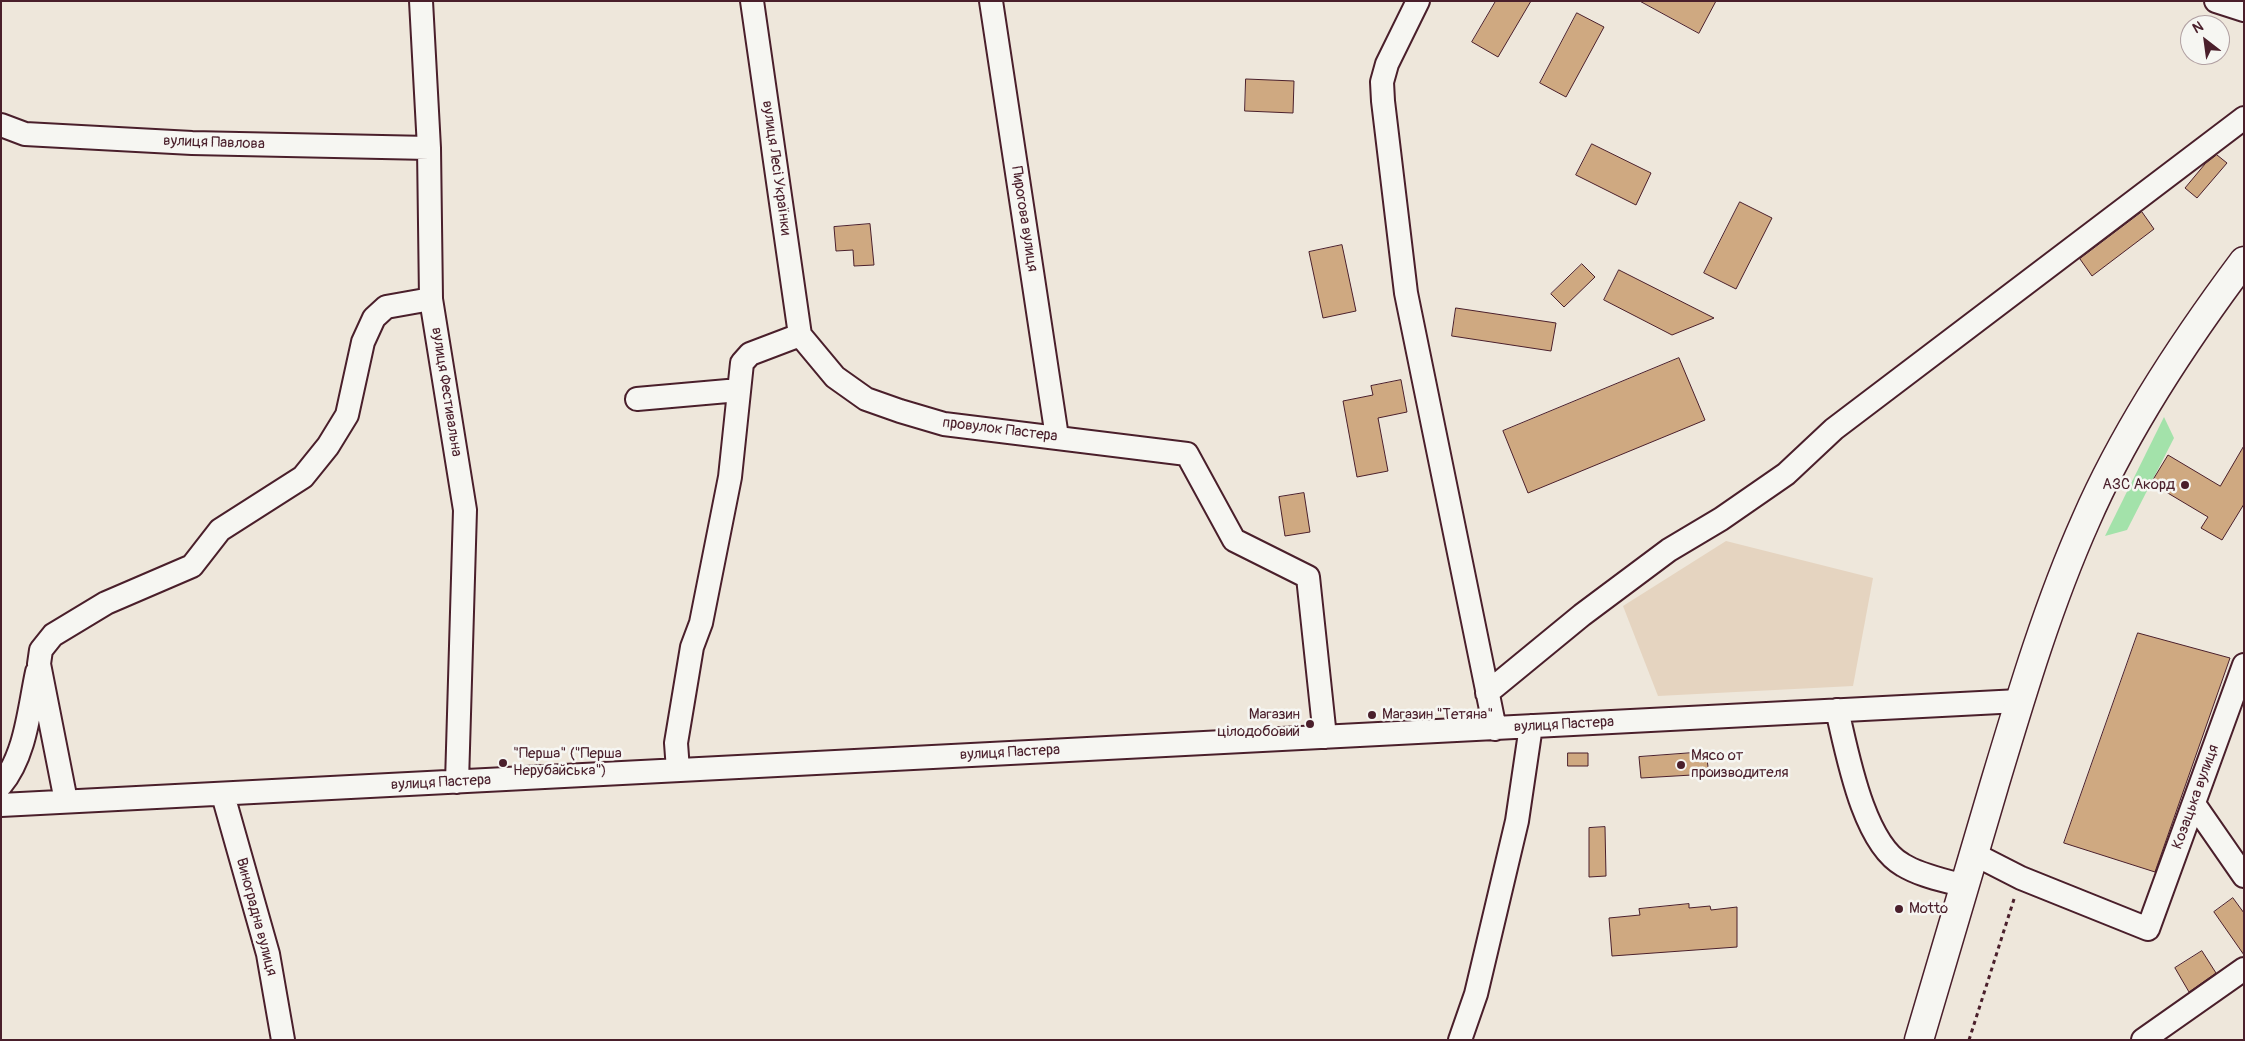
<!DOCTYPE html>
<html>
<head>
<meta charset="utf-8">
<style>
	body { margin:0 }
	#map { position:relative; width:2245px; height:1041px; overflow:hidden; background:#eee7db; font-family:Pangolin,sans-serif }
	canvas { display:block }
	.frame { position:absolute; inset:0; border:2px solid #4a1f2b; pointer-events:none }
	.north { position:absolute; left:2180px; top:15px; width:50px; height:50px; box-sizing:border-box; background:#f6f6f2; border:1px solid #b1a0a2; border-radius:50%; rotate:330deg; font-size:14px; font-weight:700; line-height:20px; text-align:center; color:#4a1f2b }
	.north::after { content:''; display:block; margin:auto; width:18px; height:22px; background:#4a1f2b; clip-path:polygon(50% 0,100% 100%,50% 72%,0 100%) }
</style>
</head>
<body>
<div id="map">
<canvas width="2245" height="1041"></canvas>
<div class="frame"></div>
<div class="north">N</div>
</div>
<script>
const c = document.querySelector('canvas').getContext('2d');
c.lineJoin = 'round';
function fill(path, color) {
  c.fillStyle = color;
  c.fill(path, 'evenodd');
}
function strokePath(path, color, width, dash) {
  c.strokeStyle = color;
  c.lineWidth = width;
  c.lineCap = dash ? 'butt' : 'round';
  c.setLineDash(dash || []);
  c.stroke(path);
}
function write(font, color, halo, rows, align = 'center') {
  c.font = font + ' Pangolin,sans-serif';
  c.lineWidth = 5;
  c.setLineDash([]);
  c.textBaseline = 'middle';
  c.strokeStyle = halo;
  c.fillStyle = color;
  for (const [text, x, y, turn = 0] of rows) {
    c.save();
    c.translate(x, y);
    c.rotate((+turn || 0) * Math.PI / 180);
    c.textAlign = isNaN(turn) ? turn : align;
    if (halo) c.strokeText(text, 0, 0);
    c.fillText(text, 0, 0);
    c.restore();
  }
}
const built = new Path2D(`
	M1726 541 1873 578 1853 686 1658 696 1623 606Z`);
const green = new Path2D(`
	M2164 417 2174 438 2127 530 2105 536Z`);
const building = new Path2D(`
	M1496 1H1531L1498 57 1472 42Z
	M1640 1H1716L1699 33Z
	M1577 13 1604 27 1566 97 1540 83Z
	M1246 79 1294 81 1293 113 1245 111Z
	M1592 144 1651 173 1636 205 1576 175Z
	M2217 155 2227 163 2197 198 2185 188 2205 164Z
	M1740 202 1772 218 1736 289 1704 273Z
	M2142 212 2154 229 2092 276 2080 259Z
	M870 224 874 265 854 266 853 250 836 251 834 227Z
	M1342 245 1356 311 1323 318 1309 252Z
	M1582 264 1595 277 1564 307 1551 294Z
	M1619 270 1714 318 1672 335 1604 300Z
	M1456 308 1556 323 1551 351 1452 336Z
	M1679 358 1705 420 1528 493 1503 431Z
	M1401 380 1407 412 1378 418 1388 471 1357 477 1343 401 1373 395 1371 386Z
	M2244 446V504L2222 540 2201 528 2208 517 2151 483 2168 455 2220 486Z
	M1304 493 1310 532 1285 536 1279 497Z
	M2138 633 2230 658 2155 872 2064 843Z
	M1706 752 1709 774 1641 778 1639 757Z
	M1568 753H1588V766H1568Z
	M1605 827 1606 876 1589 877V828Z
	M2233 898 2244 913V955L2214 912Z
	M1689 904V908L1710 906 1711 910 1737 907V947L1612 956 1609 918 1640 915 1639 909Z
	M2202 951 2216 973 2189 992 2175 968Z`);
const path = new Path2D(`
	M1969 1040 2015 896`);
const minor = new Path2D(`
	M421 1 429 148 431 299 465 510 457 782
	M752 1 800 335
	M991 1 1057 437
	M1418 1 1387 64 1382 82 1383 101 1406 293 1495 729
	M2216 1 2244 10
	M1 125 25 134 192 143 429 148
	M637 399 739 390
	M1487 693 1582 615 1669 550 1721 519 1786 474 1834 429 2244 118
	M1837 710C1847 752 1863 843 1903 865 1921 876 1944 880 1964 886
	M678 770 676 743 692 647 701 623 730 477 742 363 750 354 800 335 835 377 866 399 900 411 944 424 1187 454 1234 540 1308 577 1325 737
	M1 785C26 755 29 709 37 672
	M223 795 268 954 283 1040
	M66 801 39 664 41 650 53 635 106 603 192 566 220 530 303 477 328 446 347 415 363 342 374 318 386 307 431 299
	M2194 804 2244 876
	M1 805 2019 701
	M1974 854 2021 878 2148 929 2244 665
	M1460 1040 1476 994 1517 821 1531 726
	M2143 1040 2244 969`);
const highway = new Path2D(`
	M1919 1040C1944 955 1969 870 1994 786 2021 696 2048 605 2086 520 2126 428 2184 341 2244 261`);
const markers = [
	[2185,485,5,"#4a1f2b"],
	[1372,715,5,"#4a1f2b"],
	[1310,724,5,"#4a1f2b"],
	[503,763,5,"#4a1f2b"],
	[1681,765,5,"#4a1f2b"],
	[1899,909,5,"#4a1f2b"]
];
const streetNames = [
	["вулиця Павлова",214,143,2],
	["вулиця Лесі Українки",776,168,82],
	["Пирогова вулиця",1024,219,81],
	["вулиця Фестивальна",446,392,81],
	["провулок Пастера",1000,430,7],
	["вулиця Пастера",1564,725,-3],
	["вулиця Пастера",1010,753,-3],
	["вулиця Пастера",441,783,-3],
	["Козацька вулиця",2196,797,-70],
	["Виноградна вулиця",256,917,75]
];
const poiNames = [
	["АЗС Акорд",2175,485,"right"],
	["Магазин",1300,715,"right"],
	["цілодобовий",1300,732,"right"],
	["Магазин \"Тетяна\"",1382,715],
	["\"Перша\" (\"Перша",513,754],
	["Нерубайська\")",513,771],
	["Мясо от",1691,756],
	["производителя",1691,773],
	["Motto",1909,909]
];
fill(built, '#e5d4c0');
fill(green, '#a3e2aa');
fill(building, '#cfa981');
strokePath(building, '#4a1f2b', 1);
strokePath(minor, '#4a1f2b', 26);
strokePath(highway, '#4a1f2b', 31);
strokePath(path, '#4a1f2b', 3, [4, 4]);
strokePath(minor, '#f6f6f2', 22);
strokePath(highway, '#f6f6f2', 28);
for (const [x, y, r, color] of markers) {
  const dot = new Path2D();
  dot.arc(x, y, r, 0, 2 * Math.PI);
  c.fillStyle = color;
  c.fill(dot);
  strokePath(dot, '#f6f6f2', 2);
}
write('15px', '#4a1f2b', '#f6f6f2', streetNames);
write('15px', '#4a1f2b', '#f6f6f2', poiNames, 'left');
</script>
</body>
</html>
